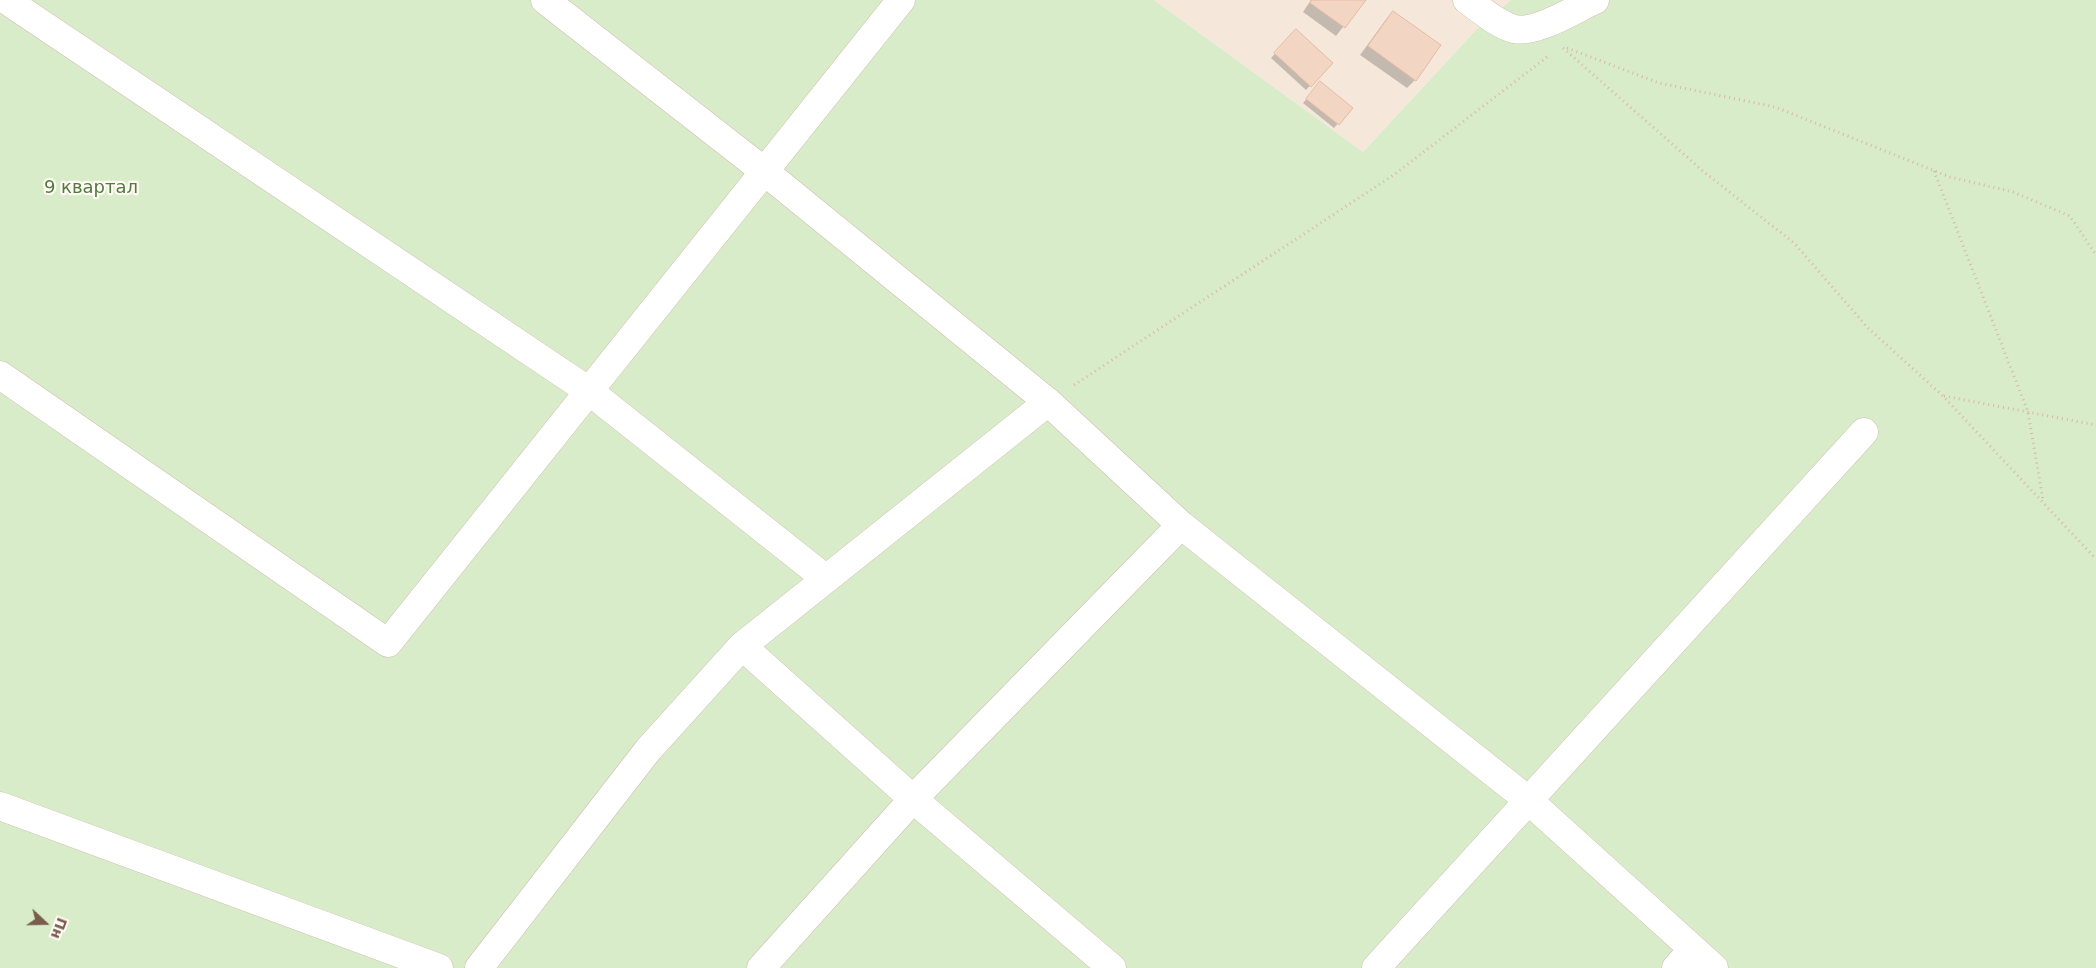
<!DOCTYPE html>
<html>
<head>
<meta charset="utf-8">
<style>
	body { margin:0 }
	#map { position:relative; width:2096px; height:968px; overflow:hidden; background:#fdf6ec; font-family:"DejaVu Sans",sans-serif }
	canvas { display:block }
	.north { position:absolute; left:20px; top:898px; width:50px; height:50px; -webkit-text-stroke:4px #fffaf3; paint-order:stroke; rotate:111deg; font-size:14px; font-weight:700; line-height:20px; text-align:center; color:#7a5c4d }
	.north::after { content:''; display:block; margin:auto; width:18px; height:22px; background:#7a5c4d; clip-path:polygon(50% 0,100% 100%,50% 72%,0 100%) }
</style>
</head>
<body>
<div id="map">
<canvas width="2096" height="968"></canvas>
<div class="north">Пн</div>
</div>
<script>
const c = document.querySelector('canvas').getContext('2d');
c.lineJoin = 'round';
function fill(path, color) {
  c.fillStyle = color;
  c.fill(path, 'evenodd');
}
function strokePath(path, color, width, dash) {
  c.strokeStyle = color;
  c.lineWidth = width;
  c.lineCap = dash ? 'butt' : 'round';
  c.setLineDash(dash || []);
  c.stroke(path);
}
function write(font, color, halo, rows, align = 'center') {
  c.font = font + ' "DejaVu Sans",sans-serif';
  c.lineWidth = 4.5;
  c.setLineDash([]);
  c.textBaseline = 'middle';
  c.strokeStyle = halo;
  c.fillStyle = color;
  for (const [text, x, y, turn = 0] of rows) {
    c.save();
    c.translate(x, y);
    c.rotate((+turn || 0) * Math.PI / 180);
    c.textAlign = isNaN(turn) ? turn : align;
    if (halo) c.strokeText(text, 0, 0);
    c.fillText(text, 0, 0);
    c.restore();
  }
}
const residential = new Path2D(`
	M1154 0H1511L1476 30 1363 152Z`);
const green = new Path2D(`
	M0 0H1154L1363 152 1476 30 1511 0H2096V968H0Z`);
const shadow = new Path2D(`
	M1311 0H1364L1336 36 1303 12Z
	M1393 12 1415 80 1407 88 1360 55 1385 21Z
	M1296 31 1331 63 1306 90 1271 58Z
	M1317 87 1351 108 1334 128 1303 103Z`);
const building = new Path2D(`
	M1312 0H1366L1345 28 1310 3Z
	M1393 11 1441 45 1416 81 1368 46Z
	M1296 29 1333 63 1311 87 1274 53Z
	M1320 81 1353 108 1339 125 1306 99Z`);
const path = new Path2D(`
	M1563 48 1704 172 1794 243 1868 328 1943 396 2096 559
	M1567 48 1659 83 1775 107 1950 177 2013 192 2070 216 2096 255
	M1934 171 2028 412 2043 500
	M1074 385 1395 174 1547 57
	M1944 396 2096 425`);
const minor = new Path2D(`
	M6 0 589 391 825 578
	M545 0 764 171 1048 402 1181 525 1528 800 1714 968
	M1467 0C1481 10 1497 24 1514 29 1536 34 1575 9 1595 0
	M0 375 388 643 901 0
	M742 646 913 799 1112 968
	M0 806 439 968
	M479 968 648 750 742 646 1048 402
	M761 968 913 799 1181 525
	M1376 968 1864 432
	M1676 968 1693 949`);
const parkNames = [
	["9 квартал",91,188]
];
fill(residential, '#f5e8da');
fill(green, '#d8ecc9');
fill(shadow, '#0003');
fill(building, '#f3d5c3');
strokePath(building, '#e6bba3', 1);
strokePath(minor, '#d1beb0', 29);
strokePath(path, '#d9b8a5', 3, [1, 4]);
strokePath(minor, '#fff', 28);
write('18px', '#537a41', '#fffaf3', parkNames);
</script>
</body>
</html>
